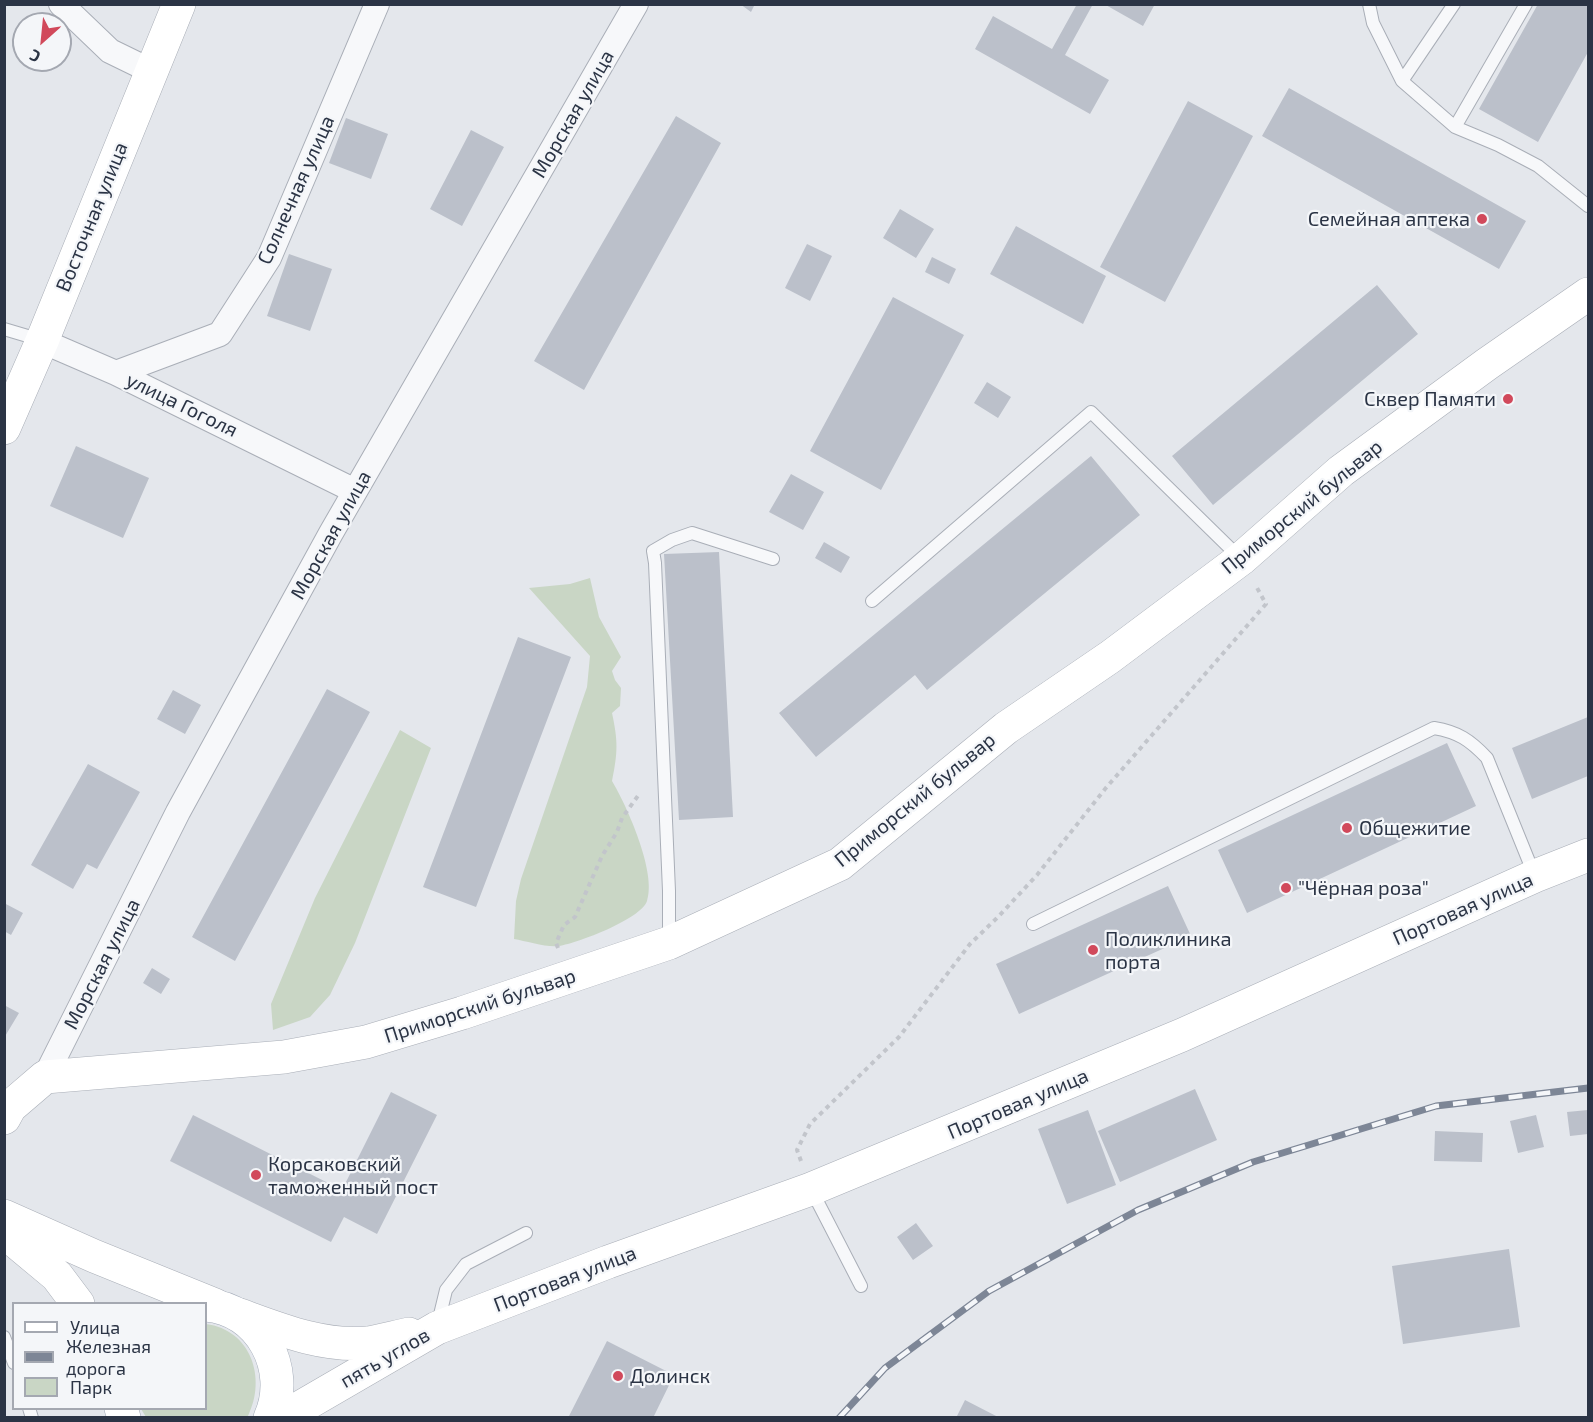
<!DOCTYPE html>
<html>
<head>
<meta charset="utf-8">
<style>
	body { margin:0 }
	#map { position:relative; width:1593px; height:1422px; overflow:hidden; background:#e4e7ec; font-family:"Exo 2",sans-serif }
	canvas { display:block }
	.frame { position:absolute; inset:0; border:6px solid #2b3445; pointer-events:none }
	.legend { position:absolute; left:12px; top:1302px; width:195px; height:108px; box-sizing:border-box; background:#f4f6f9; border:2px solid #a4a8b1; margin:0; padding:8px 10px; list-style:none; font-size:18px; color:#2b3445 }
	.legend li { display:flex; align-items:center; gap:12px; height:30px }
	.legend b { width:30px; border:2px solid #a4a8b1 }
	.north { position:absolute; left:12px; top:12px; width:60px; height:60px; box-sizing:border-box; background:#f4f6f9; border:2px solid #a4a8b1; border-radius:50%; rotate:207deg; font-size:16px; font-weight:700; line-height:24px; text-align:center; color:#2b3445 }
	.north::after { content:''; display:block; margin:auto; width:21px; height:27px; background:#d1495b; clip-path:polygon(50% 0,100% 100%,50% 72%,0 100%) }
</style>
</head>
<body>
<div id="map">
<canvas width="1593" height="1422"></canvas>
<div class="frame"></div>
<ul class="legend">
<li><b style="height:8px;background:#fff"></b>Улица</li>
<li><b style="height:8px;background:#7d8696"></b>Железная дорога</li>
<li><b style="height:16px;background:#c9d6c5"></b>Парк</li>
</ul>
<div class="north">С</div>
</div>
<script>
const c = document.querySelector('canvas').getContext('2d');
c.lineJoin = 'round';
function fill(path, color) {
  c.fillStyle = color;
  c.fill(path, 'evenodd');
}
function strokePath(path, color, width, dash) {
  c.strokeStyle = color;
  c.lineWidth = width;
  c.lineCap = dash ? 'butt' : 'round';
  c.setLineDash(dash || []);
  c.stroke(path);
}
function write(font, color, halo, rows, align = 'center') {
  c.font = font + ' "Exo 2",sans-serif';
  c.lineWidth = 4.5;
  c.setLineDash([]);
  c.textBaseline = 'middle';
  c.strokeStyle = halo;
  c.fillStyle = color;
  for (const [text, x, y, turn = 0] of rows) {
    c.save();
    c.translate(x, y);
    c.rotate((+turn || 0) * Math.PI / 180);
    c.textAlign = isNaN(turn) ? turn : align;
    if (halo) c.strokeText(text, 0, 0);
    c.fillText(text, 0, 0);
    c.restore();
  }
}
const green = new Path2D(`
	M590 578 599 617 621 657 612 671 615 680 621 688 620 706 612 713C618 741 618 752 612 781 627 806 657 873 647 901 641 919 578 943 559 946 548 948 526 941 514 939L516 901 521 879 587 687 590 656 529 588 570 584Z
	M400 730 431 748 355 943 330 995 310 1017 273 1030 271 1004 315 898Z
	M206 1324C251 1330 267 1378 248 1416L146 1417 141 1409 206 1408Z`);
const building = new Path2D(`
	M740 4H755L751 12Z
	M1077 4H1093L1065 55 1109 80 1090 114 975 49 993 16 1052 49Z
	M1104 4H1155L1143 26Z
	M1538 4H1588V52L1538 142 1479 109Z
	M1289 88 1526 221 1499 269 1262 136Z
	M1188 101 1253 136 1165 302 1100 267Z
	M676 116 721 143 584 390 534 361Z
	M346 118 388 134 371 179 329 163Z
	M471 130 504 147 462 226 430 209Z
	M900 209 934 229 916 258 883 238Z
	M1016 226 1106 276 1083 324 990 274Z
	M807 244 832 256 810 301 785 288Z
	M289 254 332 269 310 331 267 316Z
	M932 257 956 269 949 284 925 272Z
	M1377 285 1418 334 1213 505 1172 456Z
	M893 297 964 335 881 490 810 451Z
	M987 382 1011 397 998 418 974 403Z
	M76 446 149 478 123 538 50 506Z
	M1091 456 1140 515 927 690 915 675 816 757 779 713Z
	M791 474 824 492 803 530 769 512Z
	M824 542 850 557 841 573 815 558Z
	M719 552 733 817 679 820 664 554Z
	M518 637 571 657 476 907 423 887Z
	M327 689 370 712 235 961 192 937Z
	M173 690 201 705 185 734 157 719Z
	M1588 717V776L1532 799 1512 748Z
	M1447 743 1476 806 1247 913 1218 850Z
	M88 764 140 792 97 869 87 864 73 889 31 865Z
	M1168 886 1191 936 1019 1014 996 964Z
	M4 903 23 913 11 935 4 931Z
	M152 968 170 979 161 994 143 983Z
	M4 1005 19 1013 4 1038Z
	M1195 1089 1217 1140 1120 1182 1098 1131Z
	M391 1092 437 1115 377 1234 344 1217 331 1242 170 1161 193 1115 342 1190Z
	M1088 1110 1116 1185 1067 1204 1038 1129Z
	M1588 1110V1134L1570 1136 1567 1112Z
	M1536 1115 1544 1147 1518 1153 1510 1121Z
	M1435 1131 1483 1133 1482 1162 1434 1161Z
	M916 1223 933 1246 913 1260 897 1237Z
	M1509 1249 1520 1327 1403 1344 1392 1266Z
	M607 1341 674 1375 653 1418H568Z
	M965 1400 1000 1418H956Z`);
const path = new Path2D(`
	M558 948 556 943 564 925 575 917 602 856 617 832 622 818 640 793
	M801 1161 797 1150 810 1124 899 1037 970 944 998 917 1037 875 1105 789 1266 604 1256 586`);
const lane = new Path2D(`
	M1369 4 1373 23 1402 81
	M1454 4 1402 81 1455 127 1498 145 1538 166 1588 206
	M1455 127 1526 4
	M4 329 41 340
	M872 601 1091 412 1239 557
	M1033 924 1434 728C1458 732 1470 740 1487 758L1534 874
	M669 939V891L655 563 653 551 672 540 692 533 773 559
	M812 1191 861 1286
	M438 1323 446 1290 466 1264 526 1233
	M4 1337 14 1363
	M29 1408 32 1418`);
const street = new Path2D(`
	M61 4 110 51 151 71
	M42 341 116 373 355 491
	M116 373 220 334 269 258 377 4
	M45 1077 178 812 331 533 636 4`);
const secondary = new Path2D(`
	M4 428 42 341 179 4
	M4 1118 10 1107 45 1077 284 1057 366 1042 462 1013 669 943 840 864 1006 728 1110 657 1241 559 1341 471 1487 364 1588 294
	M4 1216 94 1256 215 1305
	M4 1232 57 1276 78 1304
	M240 1315C281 1330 323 1347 368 1343 381 1341 395 1337 409 1334
	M282 1418 437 1328 608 1262 811 1189 1182 1035 1535 876 1588 855`);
const primary = new Path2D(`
	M206 1305C260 1309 292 1369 270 1418
	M121 1408 124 1418`);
const rail = new Path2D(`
	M839 1418 885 1368 989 1291 1138 1210 1253 1162 1436 1106 1588 1088`);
const markers = [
	[1482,219,6,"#d1495b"],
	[1508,399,6,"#d1495b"],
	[1347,828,6,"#d1495b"],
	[1286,888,6,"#d1495b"],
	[1093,950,6,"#d1495b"],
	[256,1175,6,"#d1495b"],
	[618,1376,6,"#d1495b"]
];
const streetNames = [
	["Морская улица",573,114,-60],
	["Солнечная улица",296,190,-66],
	["Восточная улица",92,217,-68],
	["улица Гоголя",182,405,26],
	["Приморский бульвар",1302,507,-39],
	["Морская улица",331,535,-61],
	["Приморский бульвар",915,800,-39],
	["Портовая улица",1463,909,-24],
	["Морская улица",102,964,-63],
	["Приморский бульвар",480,1006,-18],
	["Портовая улица",1018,1104,-23],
	["Портовая улица",565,1279,-21],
	["пять углов",385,1358,-30]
];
const poiNames = [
	["Семейная аптека",1470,219,"right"],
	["Сквер Памяти",1496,399,"right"],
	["Общежитие",1359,828],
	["\"Чёрная роза\"",1298,888],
	["Поликлиника",1105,939],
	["порта",1105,962],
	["Корсаковский",268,1164],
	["таможенный пост",268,1187],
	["Долинск",630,1376]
];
fill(green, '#c9d6c5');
fill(building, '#bbc0ca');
strokePath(lane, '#a9aeb7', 14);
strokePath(street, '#a9aeb7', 26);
strokePath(secondary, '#a9aeb7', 34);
strokePath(primary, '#a3abb8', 34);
strokePath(path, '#c2c5cb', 4, [4.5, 4.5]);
strokePath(lane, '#f7f8fa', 12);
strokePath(street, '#f7f8fa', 24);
strokePath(secondary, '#fff', 33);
strokePath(primary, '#fff', 33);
strokePath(rail, '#7d8696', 7);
strokePath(rail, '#f4f6f9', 4.5, [14]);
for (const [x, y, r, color] of markers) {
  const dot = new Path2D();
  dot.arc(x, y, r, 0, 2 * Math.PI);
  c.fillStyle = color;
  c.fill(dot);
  strokePath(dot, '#f4f6f9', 2);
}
write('20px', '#2b3445', '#f4f6f9', streetNames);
write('20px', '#2b3445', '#f4f6f9', poiNames, 'left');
</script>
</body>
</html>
